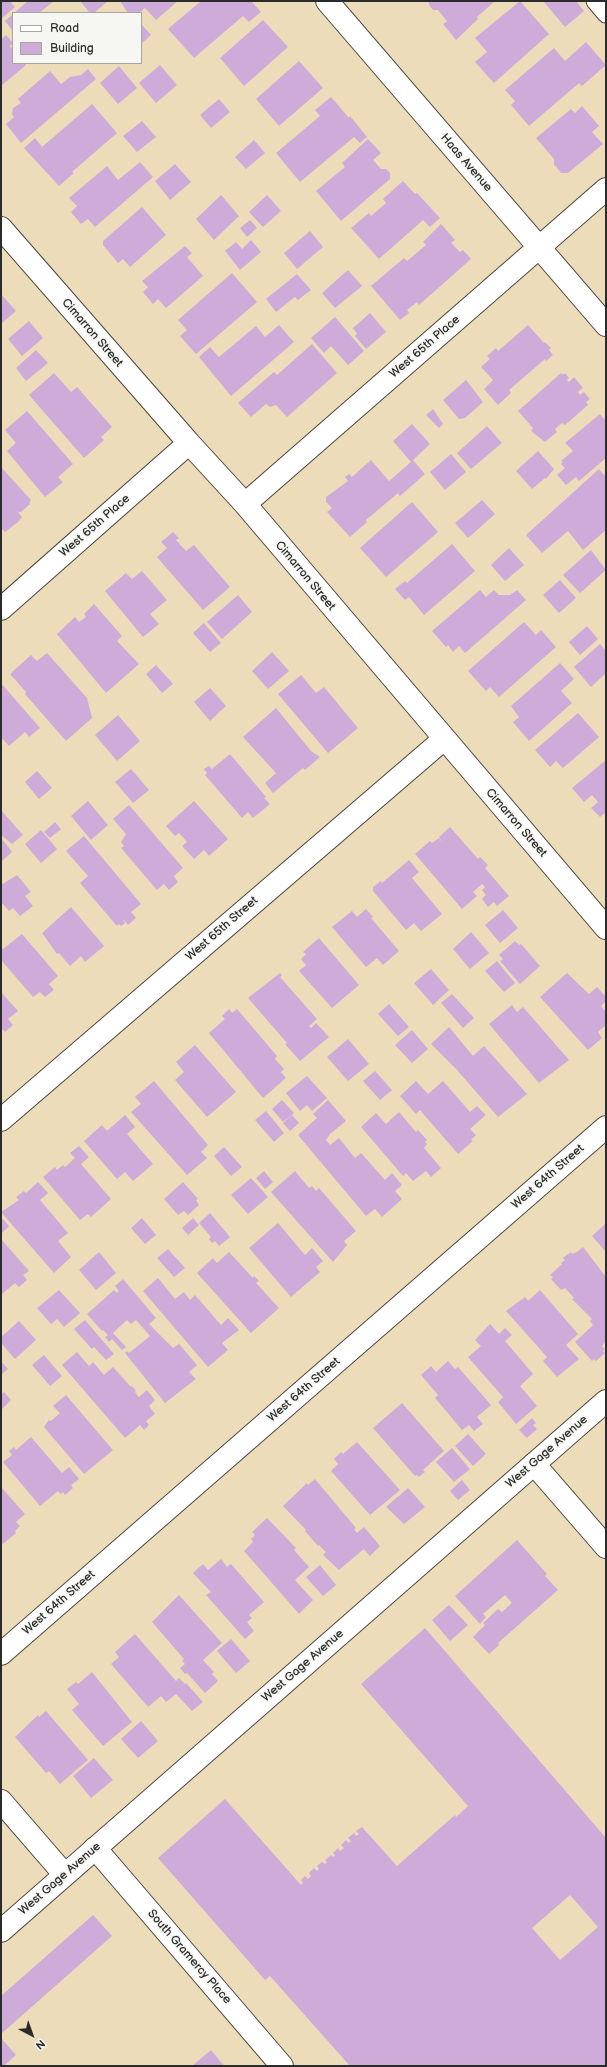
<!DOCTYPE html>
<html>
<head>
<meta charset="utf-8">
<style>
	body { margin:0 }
	#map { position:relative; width:607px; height:2067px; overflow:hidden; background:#eddcba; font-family:"Balsamiq Sans",sans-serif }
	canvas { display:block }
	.frame { position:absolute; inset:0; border:2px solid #2b2b2b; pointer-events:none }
	.legend { position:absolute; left:12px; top:12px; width:130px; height:52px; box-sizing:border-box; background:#f6f6f2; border:1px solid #a5a5a2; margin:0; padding:5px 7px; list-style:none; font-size:12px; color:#2b2b2b }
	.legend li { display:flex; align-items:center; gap:8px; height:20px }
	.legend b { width:20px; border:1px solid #a5a5a2 }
	.north { position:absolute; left:12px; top:2015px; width:40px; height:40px; -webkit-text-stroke:3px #f6f6f2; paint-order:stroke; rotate:139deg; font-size:11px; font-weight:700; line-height:16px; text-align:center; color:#2b2b2b }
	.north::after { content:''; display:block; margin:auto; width:14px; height:18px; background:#2b2b2b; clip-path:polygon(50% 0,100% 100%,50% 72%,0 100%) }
</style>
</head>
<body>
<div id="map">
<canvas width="607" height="2067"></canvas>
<div class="frame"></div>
<ul class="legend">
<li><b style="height:5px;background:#fff"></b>Road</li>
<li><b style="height:11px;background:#cfabd9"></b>Building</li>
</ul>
<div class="north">N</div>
</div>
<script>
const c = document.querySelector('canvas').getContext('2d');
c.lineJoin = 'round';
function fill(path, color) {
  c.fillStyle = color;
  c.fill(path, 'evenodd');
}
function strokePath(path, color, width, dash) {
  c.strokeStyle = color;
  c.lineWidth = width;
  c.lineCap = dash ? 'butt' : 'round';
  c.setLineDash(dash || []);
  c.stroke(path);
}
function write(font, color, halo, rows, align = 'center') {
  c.font = font + ' "Balsamiq Sans",sans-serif';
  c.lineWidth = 3;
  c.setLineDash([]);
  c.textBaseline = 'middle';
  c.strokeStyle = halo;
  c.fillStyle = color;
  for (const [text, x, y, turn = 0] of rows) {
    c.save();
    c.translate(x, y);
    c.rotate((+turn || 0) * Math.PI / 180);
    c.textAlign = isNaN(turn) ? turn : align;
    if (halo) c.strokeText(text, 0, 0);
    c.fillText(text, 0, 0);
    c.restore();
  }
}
const building = new Path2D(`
	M1 1H10L15 7 1 19Z
	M28 1H54L39 13H14Z
	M80 1H108L94 13H90Z
	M120 1H178L156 20 145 8 139 13H128Z
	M201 1H251L261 12 249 22 243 16 194 58 168 29Z
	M429 1H495L477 17 478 19 456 40 443 24 447 21 438 10H433L429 5Z
	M520 1 549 34 494 83 475 62 487 52 475 38Z
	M543 1H576L584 11 565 27Z
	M13 14V31L5 21Z
	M263 20 288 47 244 86 220 58Z
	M141 24 151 35 141 44Z
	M6 35 13 43 10 46 13 49V63H25L26 65 1 86V39Z
	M586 42 606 65 582 86 579 83 529 126 511 105 515 101 505 90 554 48 565 61Z
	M299 61 323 88 279 126 256 99Z
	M160 65 177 85 156 103 139 83Z
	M119 66 137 88 118 104 100 83Z
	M88 69 96 79 21 143 6 124 14 117 12 114 13 108 21 103 18 99 50 71 61 84 70 77 81 75Z
	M331 97 349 118 350 116 367 137 360 143 354 137 300 182 276 153 320 116 315 110Z
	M219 99 230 112 211 128 200 115Z
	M92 104 117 133 72 172 74 173 59 186 24 148 35 138 42 147Z
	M582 106 599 126 592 132 603 144 568 173H561L554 164V159L536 138 571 109 575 113Z
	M142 121 156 137 137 152 123 136Z
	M368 139 381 153 373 160 381 169H386L390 173V179L341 221 316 191 345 167 342 163Z
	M254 140 265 153 246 169 235 157Z
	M140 162 153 177 95 227 88 219 81 224 71 212 77 206 69 198 107 166 118 180Z
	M175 164 191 182 170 200 155 181Z
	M403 181 415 194 417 193 440 218 430 227 423 220 379 259 351 228 369 213 371 216 386 203 383 199Z
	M221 195 239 216 214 240 196 219Z
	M267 195 281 211 263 227 249 212Z
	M142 207 166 235 130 267 123 259 118 263 103 245V241Z
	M250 220 257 228 247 237 240 228Z
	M441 224 455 240 451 243 460 252 463 250 471 259 419 305 417 302 407 310 409 313 400 320 371 286 404 258 407 261 426 245 423 242Z
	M310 231 323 247 297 269 284 253Z
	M251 240 261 252 240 270 225 251 236 242 242 249Z
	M185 246 192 253 187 257 203 276 166 308 158 299 153 304 143 292 148 287 142 281Z
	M348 270 362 286 335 308 322 293Z
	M232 273 257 302 196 354 180 336 187 330 178 320Z
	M297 274 311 290 298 300 295 297 276 312 266 299Z
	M1 294 16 311 1 324Z
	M370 313 386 332 366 349 355 336 357 334 353 328Z
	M335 317 364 351 348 365 331 346 324 353 311 338Z
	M29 321 43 338 22 356 8 339Z
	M279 325 294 342 231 396 199 357 210 347 219 357 256 326 265 337Z
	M528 325 544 343 545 342 551 348 549 350 553 355 546 361 545 359 509 390 511 393 498 405 484 389 493 380 481 367 490 359 487 356 496 348 498 351Z
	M312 344 337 373 287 417 276 405 270 407 266 404 251 417 238 403 274 372 277 375Z
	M36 350 48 363 26 381 16 368Z
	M54 373 71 392 77 387 112 427 101 437 104 440 84 458 29 395Z
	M561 373 563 375 565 373 569 378 567 380 569 382 574 377 583 388 578 392 580 395 584 392 590 399 586 402 588 405 565 425 562 423 555 429 557 432 545 442 531 431 533 428 518 411Z
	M466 380 483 402 465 418 459 419 443 400Z
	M433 409 443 424 439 428 426 415Z
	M27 411 73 464 58 477 63 482 45 497 7 451 16 443 5 430Z
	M600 414 606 421V458L579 481 576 477 566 485 557 475 565 468 561 464 563 462 561 461 573 451 565 443Z
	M412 424 430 444 413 460 425 474 400 496 398 493 366 520 367 522 350 537 327 512 332 508 326 502V497L348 481 345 477 349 474 352 477 371 460 389 481 411 462 393 441Z
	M487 426 502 443 471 469 457 453Z
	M538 451 554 469 546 479 545 478 532 489 516 471Z
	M451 454 466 472 445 490 430 472Z
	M1 467 31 500 29 503 30 504 21 512H18L22 517 18 522 5 532 1 528Z
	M599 469 606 477V530L583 550 568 531 542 553 526 535Z
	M482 500 495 514 468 538 455 523Z
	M412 502 438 532 386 577 360 548Z
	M173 532 179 538 176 540 186 551 194 545 230 587 203 610 157 557 167 548 161 542Z
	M452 544 475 571 424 615 409 597 405 600 395 589 405 581 407 583Z
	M509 548 524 565 505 581 491 565Z
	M591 550 606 570 580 593 563 575Z
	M142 571 167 600 150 614 159 624 143 637 105 591 126 573 132 579Z
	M560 580 576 598 559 613 543 595Z
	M480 590 486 597 494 590 499 595H510L517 590 526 600 465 653 459 646 453 652 448 645 446 647 432 631Z
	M238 595 252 612 222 639 207 622Z
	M94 604 122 636 117 641 139 664 106 693 57 634 75 617 79 622 86 617 84 614Z
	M524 622 536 635 541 630 556 647 499 697 490 687 486 691 468 671Z
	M204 623 221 643 210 652 193 633Z
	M587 626 598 639 580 655 569 642Z
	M600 644 606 651V673L591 687 574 667Z
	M272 652 289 671 268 689 252 671Z
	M47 653 87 698 92 718 66 741 25 694 26 692 10 674 31 655 37 661Z
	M560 663 574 679 561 691 572 703 529 741 513 722 519 717 511 706Z
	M156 665 173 684 162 693 146 674Z
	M301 675 316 693 324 687 358 728 328 753 278 694Z
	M1 683 40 728 29 737 25 732 9 746 1 737Z
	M210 688 226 706 210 721 194 702Z
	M276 708 311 751 320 757 305 770 303 768 273 793 265 783 276 773 243 737Z
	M578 713 599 737 563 768 556 761 550 767 535 750Z
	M118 715 140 741 117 761 95 735Z
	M230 754 266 797 264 798 270 804 253 818 248 812 242 818 205 775 207 773 204 769 209 766 212 769Z
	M606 760V812L600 817 591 808 598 802 592 795 584 802 572 788Z
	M131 769 149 790 133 803 115 782Z
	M37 771 52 788 39 799 25 782Z
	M88 801 108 825 91 840 71 816Z
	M194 801 228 839 209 856 204 850 194 859 182 846 187 842 179 833 175 836 166 826Z
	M129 805 183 868 174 876 178 882 169 890 164 884 157 890 121 848 124 846 121 842 126 834 113 819Z
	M1 810 23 835 12 844 1 835Z
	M55 822 61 829 50 838 44 832Z
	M450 827 478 859 480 857 488 865 485 868 509 896 497 906 494 902 488 907 482 899 486 895 482 890 485 887 482 884 473 892 477 896 462 909 415 854 430 841 432 843 439 838 444 844 439 837Z
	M41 830 57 849 41 863 25 844Z
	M84 836 141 904 131 912 136 918 128 925 123 919 125 923 121 926 119 924 117 926 80 883 88 876 66 851Z
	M3 840 12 852 1 862V842Z
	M409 860 419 872 412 878 442 914 421 931 414 923 406 930 373 891V887L381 881 382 883Z
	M17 875 31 892 25 896 33 906 20 916 13 908 9 911 1 902V885Z
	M71 907 104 946 85 962 81 956 70 966 59 953 57 954 42 933Z
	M366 909 373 917 371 918 399 951 383 965 377 958 366 967 332 927 352 911 357 917Z
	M503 910 518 928 500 943 485 925Z
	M471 932 489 953 470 969 453 949Z
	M22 934 58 976 49 984 54 990 45 997 40 992 33 997 1 960V948L3 949Z
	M319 938 359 985 332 1008 299 971 306 965 301 959 306 954 303 952Z
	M515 941 519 945 521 944 540 966 520 984 500 961 503 959 499 955Z
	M497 961 515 983 504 992 485 971Z
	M431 969 449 990 433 1005 414 983Z
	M280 973 282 975 280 977 317 1019 309 1026 311 1028 316 1023 329 1037 300 1061 285 1044 287 1043 248 998Z
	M567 973 589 994 597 987 606 997V1001L601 1006 606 1012V1025L598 1032 602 1038 588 1050 540 997Z
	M1 992 18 1011 8 1019 13 1025 5 1032 1 1028Z
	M452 994 474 1018 463 1028 441 1003Z
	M389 1004 409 1027 398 1036 378 1014Z
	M512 1005 517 1012 523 1007 569 1060 539 1083 489 1024Z
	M229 1009 232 1013 237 1009 277 1056 275 1059 284 1069 281 1072 286 1078 263 1098 209 1033 225 1019 222 1016Z
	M449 1027 473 1056 484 1046 527 1094 498 1117 457 1070 431 1044Z
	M412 1030 428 1049 412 1063 395 1045Z
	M348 1039 369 1064 348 1081 327 1057Z
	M195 1045 236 1092 207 1117 175 1080 184 1072 176 1062Z
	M375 1071 392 1090 380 1100 363 1081Z
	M307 1076 327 1098 312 1111 307 1105 300 1111 286 1093Z
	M154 1081 208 1145 201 1152 207 1158 187 1175 131 1112 141 1104 135 1097Z
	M416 1081 428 1094 443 1081 470 1112 477 1106 486 1115 470 1129 476 1135 471 1140 473 1141 458 1154 420 1110 416 1114 400 1096Z
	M282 1100 294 1113 283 1122 272 1109Z
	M328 1100 346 1121 330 1134 326 1140 330 1145 339 1138 355 1158 361 1153 385 1180 392 1173 402 1185 395 1191 402 1199 382 1217 375 1209 366 1216 298 1135 317 1118 313 1114Z
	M266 1111 284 1133 274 1142 255 1120Z
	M399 1112 416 1132 418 1130 427 1140 425 1142 427 1144 424 1148 441 1168 431 1177 426 1171 413 1181 406 1173 403 1176 361 1127 376 1113 386 1124Z
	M125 1115 135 1127 127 1134 153 1164 133 1181 125 1172 117 1179 84 1141 102 1125 107 1131Z
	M292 1115 299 1123 290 1131 283 1123Z
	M79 1146 89 1157 81 1164 111 1199 91 1217 88 1214 80 1220 43 1177 55 1167 57 1170 63 1165 65 1167 75 1158 70 1153Z
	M224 1147 242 1167 231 1176 214 1156Z
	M264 1171 273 1182 265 1189 256 1178Z
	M295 1171 309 1188 312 1186 316 1191 319 1188 356 1231 344 1241 347 1245 333 1262 271 1192Z
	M251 1178 268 1197 248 1214 231 1195Z
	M38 1182 48 1193 40 1200 68 1233 58 1241 71 1257 54 1273 1 1212 19 1200 16 1197 24 1191 26 1193Z
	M183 1182 198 1199 196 1200 199 1205 188 1215 184 1211 178 1215 164 1199Z
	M210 1213 230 1237 219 1246 215 1241 212 1243 209 1239 211 1237 199 1223Z
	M1 1217 9 1226 1 1234Z
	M142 1218 156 1235 145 1244 131 1228Z
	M193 1218 199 1225 188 1235 182 1228Z
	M278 1223 305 1255 312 1248 323 1261 316 1267 320 1272 291 1297 249 1248Z
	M606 1223V1252L592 1236Z
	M1 1239 29 1271 23 1275 27 1280 19 1287 15 1283 1 1295Z
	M583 1247 606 1277V1341L602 1346 605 1349 603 1351 605 1353 596 1361 594 1359 592 1361 575 1342 593 1325 590 1321 592 1319 572 1299 574 1298 565 1288 561 1290 551 1279 553 1277 550 1275 562 1264 561 1263 565 1260 563 1258 571 1252 572 1254 577 1252Z
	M168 1249 185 1268 174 1277 157 1258Z
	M99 1252 116 1273 96 1290 79 1270Z
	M229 1252 253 1278 254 1276 259 1281 256 1283 279 1308 251 1333 197 1273 213 1258 217 1263Z
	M158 1278 175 1299 184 1292 190 1300 195 1295 221 1325 228 1318 239 1330 222 1343 228 1350 208 1367 143 1291Z
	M123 1279 156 1318 149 1324 173 1348 179 1344 197 1365 189 1372 196 1379 165 1403 125 1353 127 1351 129 1353 150 1336 136 1320 131 1324 127 1320 113 1333 126 1347 122 1350 112 1339 109 1342 105 1337 108 1335 103 1330 102 1331 87 1314 114 1290 117 1293 119 1291 115 1286Z
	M59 1290 80 1313 64 1327 57 1319 51 1324 37 1308Z
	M540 1290 578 1334 566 1345 579 1359 557 1377 543 1361 547 1357 506 1311 525 1297 528 1301Z
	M85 1320 114 1354 106 1360 94 1347 92 1349 74 1329Z
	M19 1321 36 1340 15 1359 1 1343V1337Z
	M490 1324 499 1334 505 1328 512 1335 505 1341 533 1374 520 1386 537 1406 516 1424 498 1402 503 1397 468 1357 481 1346 475 1340Z
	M77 1352 89 1366 93 1362 104 1375 113 1367 131 1387 132 1386 136 1391 135 1392 139 1397 147 1390 155 1400 149 1406 155 1414 146 1421 149 1425 144 1430 140 1425 125 1438 62 1365Z
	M44 1355 62 1376 50 1386 32 1365Z
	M1 1361 8 1369 1 1375Z
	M448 1361 455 1369 458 1367 491 1405 477 1417 483 1424 474 1431 469 1425 462 1430 435 1398 438 1395 421 1375 431 1366 436 1372Z
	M4 1392 11 1400 2 1409 1 1395Z
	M66 1395 113 1450 84 1474 44 1427 49 1420 51 1421 60 1413 53 1406Z
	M402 1403 444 1451 423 1470 425 1472 419 1477 417 1475 415 1476 373 1428Z
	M532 1418 536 1423 533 1425 537 1429 527 1438 519 1430Z
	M468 1434 486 1454 473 1466 455 1446Z
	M31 1437 62 1473 69 1467 79 1479 71 1485 73 1488 65 1495 63 1492 61 1494 58 1491 40 1506 3 1462 12 1455 9 1451 14 1447 16 1450Z
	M357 1442 400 1490 370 1515 331 1471 338 1464 334 1459 341 1452 343 1454Z
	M452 1448 470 1469 454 1482 436 1462Z
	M315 1479 356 1528 354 1529 357 1533 364 1527 380 1546 370 1556 364 1549 339 1570 323 1555 326 1552 319 1545 318 1546 305 1531 306 1530 283 1506 307 1483 308 1485Z
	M462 1480 470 1490 458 1500 450 1491Z
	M1 1487 25 1514 16 1522 20 1526 15 1531 16 1533 3 1544 1 1542Z
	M408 1488 425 1507 404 1524 386 1507Z
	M267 1518 296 1548 294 1550 309 1567 295 1580 313 1600 299 1614 244 1551 253 1542 251 1539 255 1535 252 1532Z
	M517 1540 547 1574 545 1576 558 1590 498 1643 499 1645 489 1654 473 1637 485 1625 483 1623 498 1609 502 1612 512 1603 505 1595 483 1614 486 1617 480 1624 455 1596Z
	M221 1559 227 1567 231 1564 264 1602 249 1615 252 1618 247 1622 254 1631 245 1639 206 1595 211 1592 193 1573 203 1564 208 1570Z
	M320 1565 336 1585 323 1596 306 1577Z
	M179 1595 222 1643 203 1660 214 1672 212 1674 218 1681 205 1693 187 1673 185 1674 180 1668 185 1664 182 1661 184 1659 152 1622Z
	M449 1605 468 1625 450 1641 432 1620Z
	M425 1628 606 1838V2066H350L270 1976 265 1980 158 1858 225 1799 301 1885 303 1883 301 1880 305 1876 308 1879 311 1876 309 1873 314 1868 317 1871 319 1869 317 1866 322 1862 325 1864 327 1862 325 1860 331 1855 333 1857 335 1855 333 1853 338 1848 340 1851 344 1848 341 1845 346 1840 349 1843 351 1841 348 1838 354 1833 356 1836 359 1834 356 1831 362 1827 397 1866 455 1815 456 1817 468 1806 361 1684ZM570 1895 598 1927 560 1960 532 1928Z
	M135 1634 176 1681 179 1678 185 1684 186 1683 203 1702 192 1711 176 1694 166 1702 161 1696 148 1707 111 1664 119 1657 115 1652Z
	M231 1639 250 1661 236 1673 217 1651Z
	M92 1672 132 1722 103 1746 72 1710 79 1704 67 1689 76 1682 78 1684Z
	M46 1711 88 1760 60 1784 49 1771 46 1773 15 1737 38 1715 39 1717Z
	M141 1721 158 1741 138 1758 121 1739Z
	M94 1758 113 1780 91 1798 73 1776Z
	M93 1915 112 1936 1 2034V1996Z
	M1 2038 16 2055 4 2066H1Z
	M211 2050 224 2066H192Z`);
const lane = new Path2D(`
	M595 1 606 14`);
const street = new Path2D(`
	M327 1 606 325
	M1 228 189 443 245 504 606 928
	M245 504 606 189
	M1 609 189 443
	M1 1120 444 739
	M534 1464 606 1547
	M1 1654 606 1127
	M95 1848 282 2066`);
const secondary = new Path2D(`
	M1 1801 65 1875
	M1 1931 606 1401`);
const streetNames = [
	["Haas Avenue",466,163,49],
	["Cimarron Street",92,333,49],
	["West 65th Place",425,347,-41],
	["West 65th Place",95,526,-41],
	["Cimarron Street",305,576,50],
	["Cimarron Street",516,823,49],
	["West 65th Street",222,929,-41],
	["West 64th Street",548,1177,-41],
	["West 64th Street",304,1390,-41],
	["West Gage Avenue",547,1452,-41],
	["West 64th Street",59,1603,-41],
	["West Gage Avenue",303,1666,-41],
	["West Gage Avenue",60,1879,-41],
	["South Gramercy Place",189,1957,49]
];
fill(building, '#cfabd9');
strokePath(lane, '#484640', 19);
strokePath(street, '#484640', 24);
strokePath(secondary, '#484640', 24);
strokePath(lane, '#fff', 17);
strokePath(street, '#fff', 22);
strokePath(secondary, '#fff', 22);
write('12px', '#2b2b2b', '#f6f6f2', streetNames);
</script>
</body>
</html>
